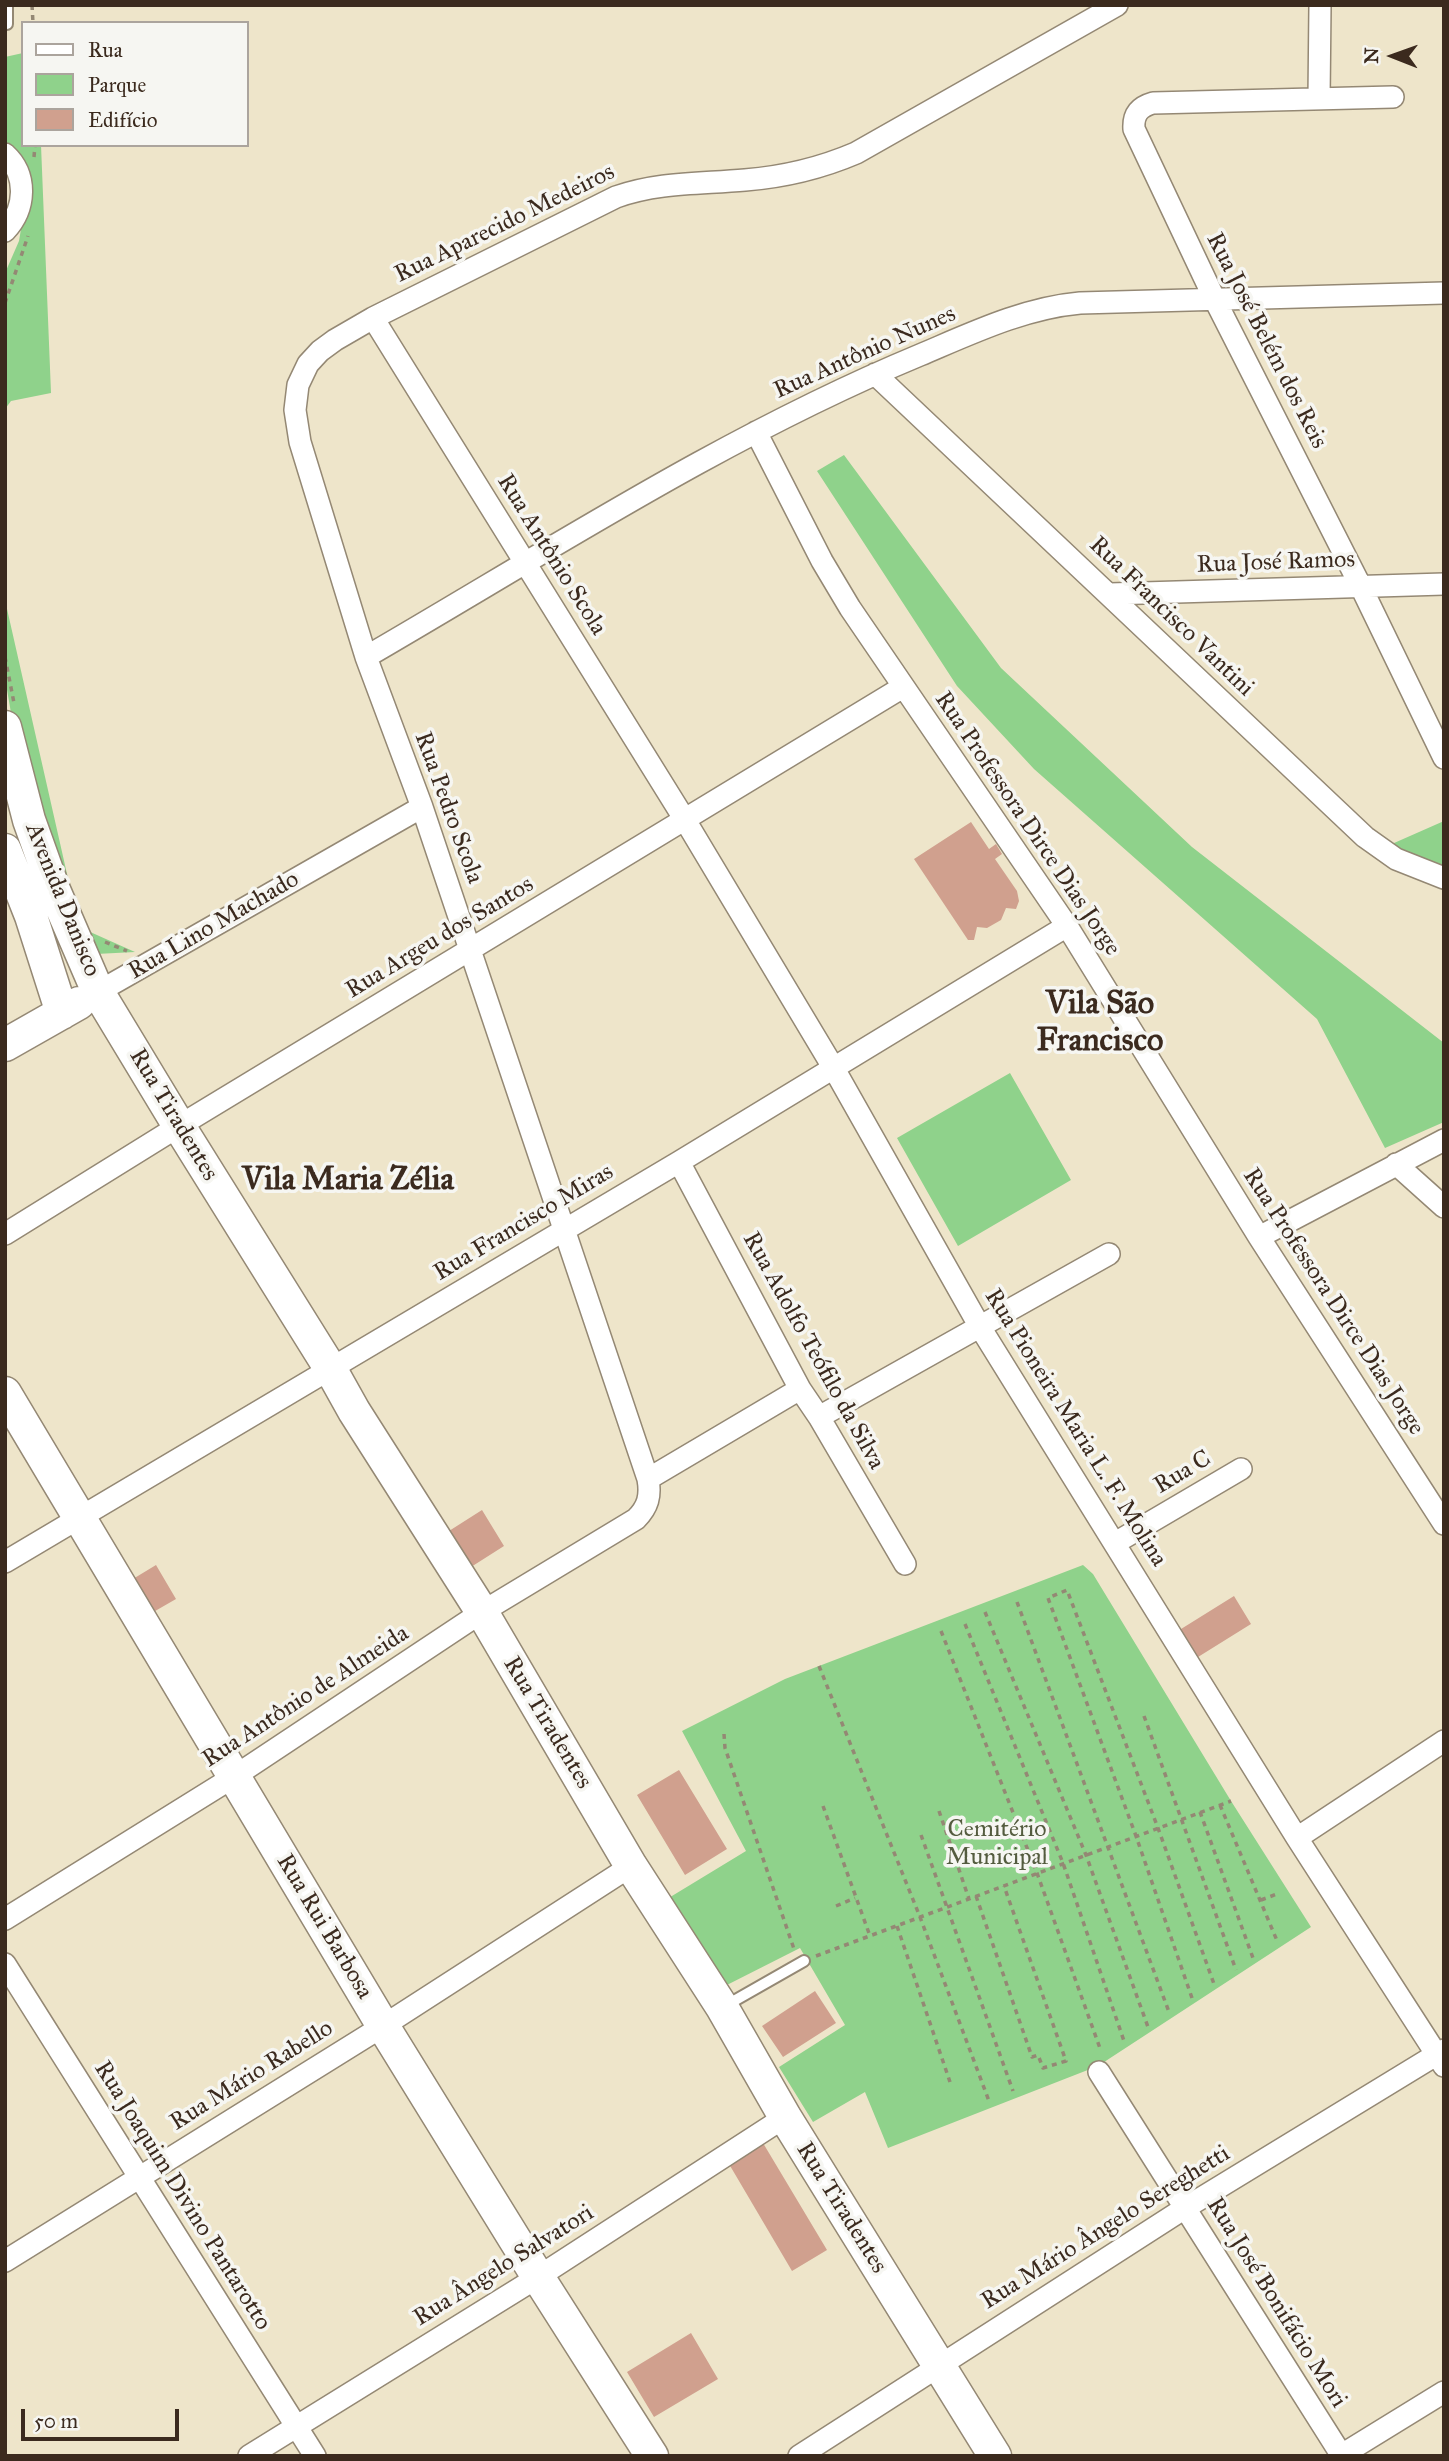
<!DOCTYPE html>
<html>
<head>
<meta charset="utf-8">
<style>
	body { margin:0 }
	#map { position:relative; width:1449px; height:2461px; overflow:hidden; background:#eee5ca; font-family:"IM FELL Great Primer",serif }
	canvas { display:block }
	.frame { position:absolute; inset:0; border:7px solid #3b2a1e; pointer-events:none }
	.legend { position:absolute; left:21px; top:21px; width:228px; height:126px; box-sizing:border-box; background:#f6f6f2; border:2px solid #aba49d; margin:0; padding:9px 12px; list-style:none; font-size:21px; color:#3b2a1e }
	.legend li { display:flex; align-items:center; gap:14px; height:35px }
	.legend b { width:35px; border:2px solid #aba49d }
	.north { position:absolute; left:1358px; top:21px; width:70px; height:70px; -webkit-text-stroke:5px #f6f6f2; paint-order:stroke; rotate:271deg; font-size:19px; font-weight:700; line-height:28px; text-align:center; color:#3b2a1e }
	.north::after { content:''; display:block; margin:auto; width:24px; height:32px; background:#3b2a1e; clip-path:polygon(50% 0,100% 100%,50% 72%,0 100%) }
	.scale { position:absolute; left:21px; top:2409px; width:158px; height:32px; box-sizing:border-box; border:4px solid #3b2a1e; border-top:0; padding-left:9px; font-size:21px; line-height:24px; white-space:nowrap; color:#3b2a1e; -webkit-text-stroke:5px #f6f6f2; paint-order:stroke }
</style>
</head>
<body>
<div id="map">
<canvas width="1449" height="2461"></canvas>
<div class="frame"></div>
<ul class="legend">
<li><b style="height:9px;background:#fff"></b>Rua</li>
<li><b style="height:19px;background:#8fd28b"></b>Parque</li>
<li><b style="height:19px;background:#d0a08e"></b>Edifício</li>
</ul>
<div class="north">N</div>
<div class="scale">50 m</div>
</div>
<script>
const c = document.querySelector('canvas').getContext('2d');
c.lineJoin = 'round';
function fill(path, color) {
  c.fillStyle = color;
  c.fill(path, 'evenodd');
}
function strokePath(path, color, width, dash) {
  c.strokeStyle = color;
  c.lineWidth = width;
  c.lineCap = dash ? 'butt' : 'round';
  c.setLineDash(dash || []);
  c.stroke(path);
}
function write(font, color, halo, rows, align = 'center') {
  c.font = font + ' "IM FELL Great Primer",serif';
  c.lineWidth = 7;
  c.setLineDash([]);
  c.textBaseline = 'middle';
  c.strokeStyle = halo;
  c.fillStyle = color;
  for (const [text, x, y, turn = 0] of rows) {
    c.save();
    c.translate(x, y);
    c.rotate((+turn || 0) * Math.PI / 180);
    c.textAlign = isNaN(turn) ? turn : align;
    if (halo) c.strokeText(text, 0, 0);
    c.fillText(text, 0, 0);
    c.restore();
  }
}
const green = new Path2D(`
	M23 53V145H41L51 393 11 401 5 409V273L19 241 25 205 10 146 5 141V57Z
	M844 455 1001 668 1192 847 1444 1043V1122L1385 1148 1317 1019 1034 769 957 686 817 471Z
	M5 600 79 927 135 952 96 954 79 927 16 742 5 678Z
	M1444 821V866L1385 847Z
	M1010 1073 1071 1180 958 1246 897 1138Z
	M1083 1565 1093 1574 1231 1801 1311 1927 1098 2066 888 2148 865 2092 813 2122 779 2067 845 2025 800 1948 715 1991 667 1899 746 1851 682 1731 785 1679Z`);
const building = new Path2D(`
	M971 822 989 849 996 844 1002 854 995 859 1017 891 1019 901 1016 909 1006 908 1001 920 987 928 977 927 974 940H968L914 859Z
	M482 1510 504 1546 460 1574 438 1538Z
	M156 1565 176 1599 143 1618 123 1585Z
	M1234 1596 1251 1624 1190 1662 1173 1634Z
	M679 1770 727 1849 685 1875 637 1795Z
	M815 1991 836 2023 783 2057 762 2026Z
	M763 2143 827 2250 792 2271 729 2164Z
	M691 2333 718 2379 654 2417 627 2372Z`);
const path = new Path2D(`
	M32 5 33 23
	M34 157 35 145
	M5 303 28 236
	M5 657 14 703
	M105 942 127 951
	M1017 1602 1169 2012
	M985 1612 1086 1855 1148 2027
	M965 1624 1063 1863 1124 2041
	M941 1631 1037 1873 1101 2051
	M819 1666 920 1917 989 2101
	M1144 1716 1236 1970
	M724 1734 725 1748 794 1949
	M1220 1805 1278 1943
	M823 1806 870 1936
	M939 1811 969 1899
	M1200 1812 1253 1958
	M921 1835 1013 2091
	M976 1896 1032 2057 1038 2055 1043 2068 1066 2061 1004 1886
	M1261 1900 1277 1894
	M836 1906 855 1898
	M897 1926 950 2082
	M816 1956 1231 1801
	M1192 1998 1136 1836 1048 1598 1067 1590 1158 1828 1214 1984`);
const lane = new Path2D(`
	M7 5V24
	M725 2006 804 1961`);
const street = new Path2D(`
	M1393 97 1153 103C1139 107 1133 114 1134 129L1215 300 1361 587 1444 758
	M1319 99 1320 5
	M5 154C28 175 26 209 5 231
	M373 318 685 820 833 1067 980 1327 1297 1838 1444 2066
	M875 374 1365 837 1396 859 1444 878
	M756 432 822 561 850 608 1067 926 1259 1237 1444 1524
	M1110 594 1444 584
	M366 657C547 552 725 436 920 355 972 333 1024 308 1080 303L1444 293
	M98 992 422 807
	M679 1162 800 1389 819 1417 905 1564
	M1396 1164 1444 1207
	M5 1234 179 1126 903 687
	M1259 1237 1444 1140
	M819 1417 1109 1254
	M648 1479 800 1389
	M1115 1543 1241 1469
	M5 1562 679 1162 1067 926
	M1297 1838 1444 1741
	M5 1919 235 1776 482 1612 636 1519C648 1507 651 1496 648 1479L422 807 366 657 300 442 295 410 298 385 308 364 320 351 335 340 373 318 616 197C658 182 700 184 745 180 783 177 821 168 856 153L1117 5
	M5 1964 315 2456
	M1099 2072 1342 2456
	M5 2261 383 2026 631 1866
	M249 2456 538 2277 785 2117
	M799 2456 1185 2208 1444 2050
	M1340 2456 1444 2392`);
const secondary = new Path2D(`
	M5 727 29 820 54 890 98 992 179 1126 330 1368 354 1411 482 1612 631 1866 722 2007 785 2117 995 2456
	M5 850 31 916 62 1013
	M5 1045 79 1003
	M5 1393 383 2026 538 2277 652 2456`);
const streetNames = [
	["Rua Aparecido Medeiros",505,224,-26],
	["Rua José Belém dos Reis",1266,341,63],
	["Rua Antônio Nunes",865,353,-24],
	["Rua Antônio Scola",551,555,58],
	["Rua José Ramos",1276,563,-2],
	["Rua Francisco Vantini",1171,617,44],
	["Rua Pedro Scola",448,808,70],
	["Rua Professora Dirce Dias Jorge",1027,824,56],
	["Avenida Danisco",62,900,68],
	["Rua Lino Machado",214,926,-30],
	["Rua Argeu dos Santos",440,938,-31],
	["Rua Tiradentes",173,1115,59],
	["Rua Francisco Miras",524,1223,-31],
	["Rua Professora Dirce Dias Jorge",1333,1302,57],
	["Rua Adolfo Teófilo da Silva",813,1351,61],
	["Rua Pioneira Maria L. F. Molina",1075,1428,58],
	["Rua C",1183,1473,-31],
	["Rua Antônio de Almeida",306,1697,-33],
	["Rua Tiradentes",547,1723,59],
	["Rua Rui Barbosa",324,1927,59],
	["Rua Mário Rabello",252,2076,-32],
	["Rua Joaquim Divino Pantarotto",182,2196,58],
	["Rua Tiradentes",841,2208,58],
	["Rua Mário Ângelo Sereghetti",1106,2228,-32],
	["Rua Ângelo Salvatori",504,2266,-32],
	["Rua José Bonifácio Mori",1276,2303,58]
];
const parkNames = [
	["Cemitério",997,1830],
	["Municipal",997,1858]
];
const districtNames = [
	["Vila São",1100,1005],
	["Francisco",1100,1042],
	["Vila Maria Zélia",348,1181]
];
fill(green, '#8fd28b');
fill(building, '#d0a08e');
strokePath(lane, '#948874', 14);
strokePath(street, '#948874', 24);
strokePath(secondary, '#948874', 35);
strokePath(path, '#948874', 3.5, [5, 5]);
strokePath(lane, '#fff', 10);
strokePath(street, '#fff', 21);
strokePath(secondary, '#fff', 32);
write('24px', '#3b2a1e', '#f6f6f2', streetNames);
write('24px', '#545c3f', '#f6f6f2', parkNames);
write('bold 32px', '#3b2a1e', '#f6f6f2', districtNames);
</script>
</body>
</html>
